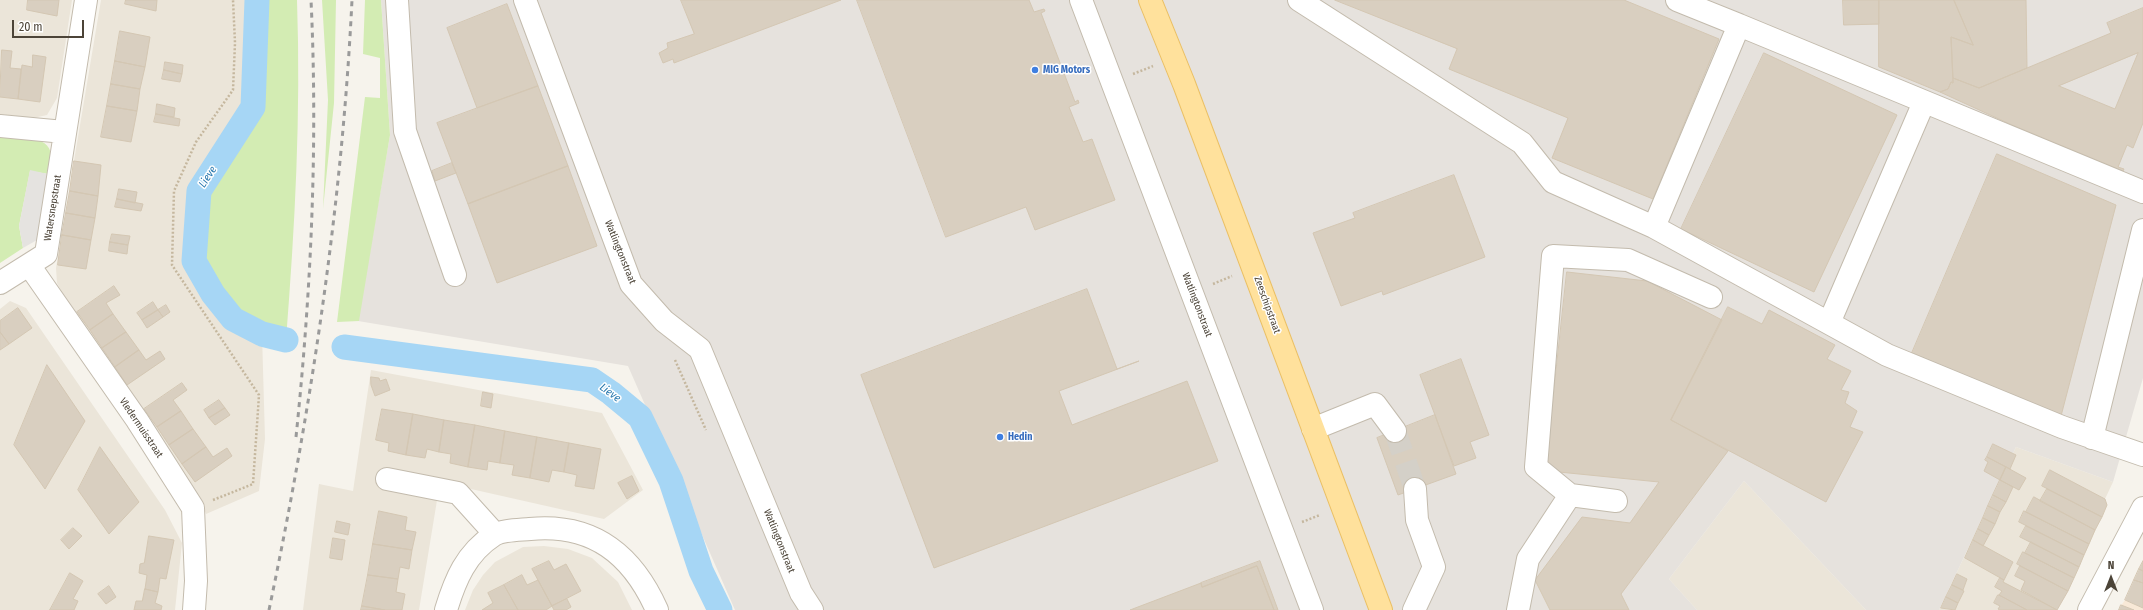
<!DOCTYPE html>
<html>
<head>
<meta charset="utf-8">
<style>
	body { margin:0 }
	#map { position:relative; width:2143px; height:610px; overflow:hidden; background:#f6f3ec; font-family:"Fira Sans Condensed",sans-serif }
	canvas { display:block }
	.north { position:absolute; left:2091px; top:558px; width:40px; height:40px; -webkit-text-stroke:3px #fff; paint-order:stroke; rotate:0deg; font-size:11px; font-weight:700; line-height:16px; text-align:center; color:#4c4438 }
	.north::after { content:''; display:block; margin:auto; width:14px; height:18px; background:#4c4438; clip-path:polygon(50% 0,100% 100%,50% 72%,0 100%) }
	.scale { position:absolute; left:12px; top:20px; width:72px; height:18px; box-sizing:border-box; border:2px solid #4c4438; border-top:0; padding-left:5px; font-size:12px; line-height:14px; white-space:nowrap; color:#4c4438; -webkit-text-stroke:3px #fff; paint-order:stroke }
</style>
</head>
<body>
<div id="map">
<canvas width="2143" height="610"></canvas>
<div class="north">N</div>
<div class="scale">20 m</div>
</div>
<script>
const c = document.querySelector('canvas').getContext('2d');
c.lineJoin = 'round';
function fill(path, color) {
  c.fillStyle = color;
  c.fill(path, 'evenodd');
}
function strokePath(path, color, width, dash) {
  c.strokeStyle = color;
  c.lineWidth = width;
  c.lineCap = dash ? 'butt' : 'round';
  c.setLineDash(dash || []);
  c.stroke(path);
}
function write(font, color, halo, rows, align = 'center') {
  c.font = font + ' "Fira Sans Condensed",sans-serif';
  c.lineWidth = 3;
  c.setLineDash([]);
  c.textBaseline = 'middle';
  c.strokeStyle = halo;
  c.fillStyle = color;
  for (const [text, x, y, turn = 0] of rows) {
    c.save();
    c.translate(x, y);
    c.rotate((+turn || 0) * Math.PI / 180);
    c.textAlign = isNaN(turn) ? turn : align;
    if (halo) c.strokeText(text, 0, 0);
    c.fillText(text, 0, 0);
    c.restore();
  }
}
const residential = new Path2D(`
	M0 0H72L57 98 47 115 33 118 0 114Z
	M101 0H257L253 107 199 191 194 261 213 294 233 319 262 334 265 439 259 491 206 514 201 501 75 317 57 283 56 268Z
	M10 301 26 308 165 510 182 543 175 610H0V309Z
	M371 370 602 413 643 490 604 519 440 482 419 610H303L319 484 353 491Z
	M2016 447 2113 482 2105 499 2107 505 2068 591 2057 610H1939Z
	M1744 481 1866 610H1697L1669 579Z
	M544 546 568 549 592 558 618 582 632 610H465L473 590 483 575 495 562 523 547Z`);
const commercial = new Path2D(`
	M2125 600 2143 608V610H2118Z`);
const industrial = new Path2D(`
	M381 0H2143V378L2113 482 2016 447 1939 610H1866L1744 481 1669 579 1697 610H735L628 366 358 321 390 135Z`);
const green = new Path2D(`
	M257 0H297C301 115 295 225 286 340L262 334 233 319 213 294 194 261 199 191 253 107Z
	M322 0H336L334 103 323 209 328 100Z
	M365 0H381L390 135 359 321 337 322 365 97 380 98V58L363 54Z
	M0 135C14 137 50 134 51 155 51 161 49 168 48 174L30 171 19 226 23 248 0 263Z`);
const parking = new Path2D(`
	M30 170 48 174 37 240 23 248 19 226Z`);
const canal = new Path2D(`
	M257 0 253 107 199 191 194 261 213 294 233 319 262 334 286 340
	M344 347 592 380 611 393 640 417 671 481 701 571 720 610`);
const building = new Path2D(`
	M28 0H59L57 16 27 10Z
	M126 0H157L156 11 125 4Z
	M681 0H841L674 63 673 59 663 63 659 53 668 48 667 43 694 34Z
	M857 0H1029L1034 12 1044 9 1045 11 1041 13 1075 102 1078 100 1079 103 1069 107 1083 142 1092 139 1115 200 1035 230 1026 207 946 237Z
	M1335 0H1624L1719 39 1653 199 1552 158 1568 118 1449 69 1457 49Z
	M1843 0H1879V24L1844 25Z
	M1879 0H1954L1973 45 1951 37 1953 83 1951 82 1948 89 1940 92 1879 67Z
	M1954 0H2026L2027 68 1979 88 1953 78 1951 37 1973 45Z
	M507 4 538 86 477 108 447 28Z
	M2143 8V123L2133 148 2127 145 2118 167 2124 169 2123 171 2012 125 1940 92 1948 89 1951 82 1953 83V78L1979 88 2111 33 2107 23ZM2138 53 2115 109 2059 86Z
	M120 31 150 37 145 67 115 61Z
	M2 50 12 51 10 68 21 69 18 99 0 97Z
	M1764 53 1897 115 1814 292 1681 229Z
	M33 55 46 57 40 102 18 99 22 65 32 67Z
	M115 61 145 67 140 89 111 84Z
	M165 62 183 65 182 74 164 70Z
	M164 70 182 74 180 82 162 79Z
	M111 84 140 89 137 111 107 106Z
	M538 86 568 166 468 204 437 123Z
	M157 104 175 108 174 117 156 114Z
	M107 106 137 111 131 142 101 137Z
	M156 114 180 119 179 126 154 122Z
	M1997 154 2116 205 2061 416 1912 353Z
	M74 161 101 165 98 196 70 191Z
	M452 163 456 173 435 181 432 171Z
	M568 166 597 246 497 283 468 204Z
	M1454 175 1485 257 1383 295 1382 291 1341 306 1313 233 1355 218 1353 213Z
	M119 189 137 192 135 203 117 199Z
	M70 191 98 196 95 218 66 213Z
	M117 199 143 204 141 211 115 207Z
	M66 213 95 218 91 240 62 235Z
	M112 234 130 236 128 245 110 242Z
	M62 235 91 240 86 269 58 265Z
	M110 242 128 245 127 254 109 251Z
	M1567 272 1647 281 1722 320 1671 420 1728 451 1621 594 1629 610H1550L1535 580 1582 517 1630 523 1659 482 1549 471 1546 465Z
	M114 286 120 295 106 303 113 314 90 330 77 312Z
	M1087 289 1117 369 1139 361 1059 391 1072 425 1187 381 1218 461 934 568 861 375Z
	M153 302 158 310 142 320 137 313Z
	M166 305 170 312 163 317 158 310Z
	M1728 307 1762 324 1769 310 1835 345 1827 359 1851 371 1841 390 1849 392 1845 403 1857 411 1850 427 1863 432 1826 502 1671 420Z
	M18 308 32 328 9 344 0 332V321Z
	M158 310 163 317 147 328 142 320Z
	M113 314 126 332 102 348 90 330Z
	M0 332 9 344 0 350Z
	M126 332 139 350 115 367 102 348Z
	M139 350 146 360 160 351 165 359 127 385 115 367Z
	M1461 359 1489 435 1470 442 1476 458 1454 466 1420 375Z
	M47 365 85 421 45 489 14 445Z
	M371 377 379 378 380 381 386 379 390 390 375 396 371 385Z
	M182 383 187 390 173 400 181 411 157 427 144 409Z
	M483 392 493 394 491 408 481 406Z
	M219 400 225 408 209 418 204 410Z
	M225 408 230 415 215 425 209 418Z
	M382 409 413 414 406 455 388 451 389 443 376 440Z
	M181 411 193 429 169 445 157 427Z
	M413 414 444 420 439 452 427 449 425 458 406 455Z
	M1435 415 1456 474 1398 495 1377 438Z
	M444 420 475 425 468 467 450 463 451 454 439 452Z
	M475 425 505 431 500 463 488 461 487 470 468 467Z
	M193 429 206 447 182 464 169 445Z
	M505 431 537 437 530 478 512 475 514 465 500 463Z
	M537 437 569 443 564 472 552 470 549 482 530 478Z
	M569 443 601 449 594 489 575 486 577 475 564 472Z
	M1993 444 2016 455 2010 469 1987 457Z
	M100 447 139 502 109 534 78 490Z
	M206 447 213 457 227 448 232 456 195 482 182 464Z
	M1987 457 2006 467 2000 480 1984 471 1988 462 1985 460Z
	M2006 467 2026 478 2019 490 2000 480Z
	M2050 470 2105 499 2107 505 2102 517 2042 486Z
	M632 476 639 491 627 499 618 483Z
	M2000 480 2013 487 2006 502 1993 495Z
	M2047 489 2102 517 2095 530 2040 501Z
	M1993 495 2006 502 2000 512 1988 506Z
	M2034 497 2095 530 2089 544 2026 512Z
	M1988 506 2000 512 1995 524 1983 518Z
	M379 511 407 517 405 530 416 532 412 550 373 544Z
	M2024 511 2089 544 2084 555 2019 522Z
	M1983 518 1995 524 1989 535 1978 529Z
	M337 521 350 524 348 535 335 532Z
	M2026 526 2084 555 2079 567 2020 537Z
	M73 528 82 536 69 549 61 540Z
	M1978 529 1989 535 1983 546 1973 540Z
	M149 536 174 540 166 579 160 578 158 592 145 589 147 575 139 573 140 564 144 563Z
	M333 538 345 540 342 560 330 558Z
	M1973 540 2013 562 2004 580 1965 558Z
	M2031 542 2079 567 2074 578 2025 553Z
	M373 544 412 550 409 569 400 567 398 579 368 575Z
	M2023 552 2074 578 2068 591 2017 564Z
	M549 561 554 570 566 564 581 591 552 606 532 569Z
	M1260 561 1278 610H1274L1257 566 1202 587 1201 583Z
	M2143 561V571L2139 569Z
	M1257 566 1274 610H1130L1201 583 1202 587Z
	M2020 566 2068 591 2057 610 2021 590 2025 581 2015 576Z
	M2139 569 2143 571V583L2134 580Z
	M70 573 83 581 73 599 78 601 74 610H50Z
	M1957 574 1967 579 1963 590 1952 585Z
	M368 575 398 579 396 592 405 594 402 610H385L362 606Z
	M522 575 527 585 538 580 552 606 546 610H518L504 585Z
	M2000 578 2004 580 2003 582 2057 610H2027L1999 595 2002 591 1995 587Z
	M2134 580 2143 583V608L2125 600Z
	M504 585 518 610H482L493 603 488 593Z
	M1952 585 1964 591 1958 603 1946 597Z
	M109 586 116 597 106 604 98 594Z
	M145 589 158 592 155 603 162 606 161 610H134L136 601H142Z
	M1998 595H1999L2027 610H2000L1998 609 2000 606 1994 603Z
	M1946 597 1958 603 1955 610 1941 608Z
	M567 599 571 607 566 610H554L552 606Z
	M2121 605 2134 610H2119Z
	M362 606 385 610H361Z`);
const minorTunnel = new Path2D(`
	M1395 431 1415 489`);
const path = new Path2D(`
	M1133 74 1153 66
	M1213 284 1232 276
	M675 360 706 430
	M213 500 253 484 259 395 172 265 174 191 196 142 233 90 235 43 233 0
	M1302 522 1320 515`);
const minor = new Path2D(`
	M397 0 405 131 455 275
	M525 0 631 284 664 321 700 349 801 593 812 610
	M1081 0 1312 610
	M1299 0 1522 143 1553 182 1654 227 1739 25 1677 0
	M1739 25 2143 192
	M0 126 64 132
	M1654 227 1887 355 2062 427 2143 455
	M29 265 137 420 193 508 196 581 194 610
	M0 283 46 254 86 0
	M1829 323 1924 102
	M1313 429 1375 404 1395 431
	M2092 438 2143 230
	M387 479 458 493 495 534
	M1570 495 1616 501
	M446 610C455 580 466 553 494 535 502 530 520 530 530 529 593 523 632 554 657 610
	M1414 610 1434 567 1417 520 1415 489
	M1518 610 1528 559 1570 495 1536 467 1553 256 1628 260 1711 297
	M2089 610 2143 508`);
const major = new Path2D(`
	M1150 0 1184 84 1381 610`);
const rail = new Path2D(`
	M296 437C311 292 318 146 311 0
	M269 610C311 409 342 205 352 0`);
const markers = [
	[1035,70,4,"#3f7fe0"],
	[1000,437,4,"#3f7fe0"]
];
const shopNames = [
	["MIG Motors",1043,70],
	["Hedin",1008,437]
];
const streetNames = [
	["Watersnepstraat",53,208,-81],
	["Watlingtonstraat",620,252,68],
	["Watlingtonstraat",1197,305,69],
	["Zeeschipstraat",1267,305,70],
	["Vledermuisstraat",141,428,56],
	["Watlingtonstraat",779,541,68]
];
const waterNames = [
	["Lieve",208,177,-57],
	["Lieve",610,393,36]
];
fill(residential, '#ebe5d9');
fill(commercial, '#f8e9d7');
fill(industrial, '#e6e2dd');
fill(green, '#d3ecb3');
fill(parking, '#e5e3e0');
strokePath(canal, '#a6d6f5', 25);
fill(building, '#d9cfc0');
strokePath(building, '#d4c7b3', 1);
strokePath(minorTunnel, '#d4d0c8', 22, [22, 11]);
strokePath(minor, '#c3bbad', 24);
strokePath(major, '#ebc065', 24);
strokePath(path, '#c5b79e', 2.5, [2, 2]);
strokePath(minor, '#fff', 22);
strokePath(major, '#ffe19c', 22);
strokePath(rail, '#9a9a9a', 3, [5, 5]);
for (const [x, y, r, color] of markers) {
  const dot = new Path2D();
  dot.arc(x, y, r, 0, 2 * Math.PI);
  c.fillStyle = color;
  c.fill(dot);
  strokePath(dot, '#fff', 1.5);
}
write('bold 10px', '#366cbe', '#fff', shopNames, 'left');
write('10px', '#4c4438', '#fff', streetNames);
write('italic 11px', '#2878ae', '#fff', waterNames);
</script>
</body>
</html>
